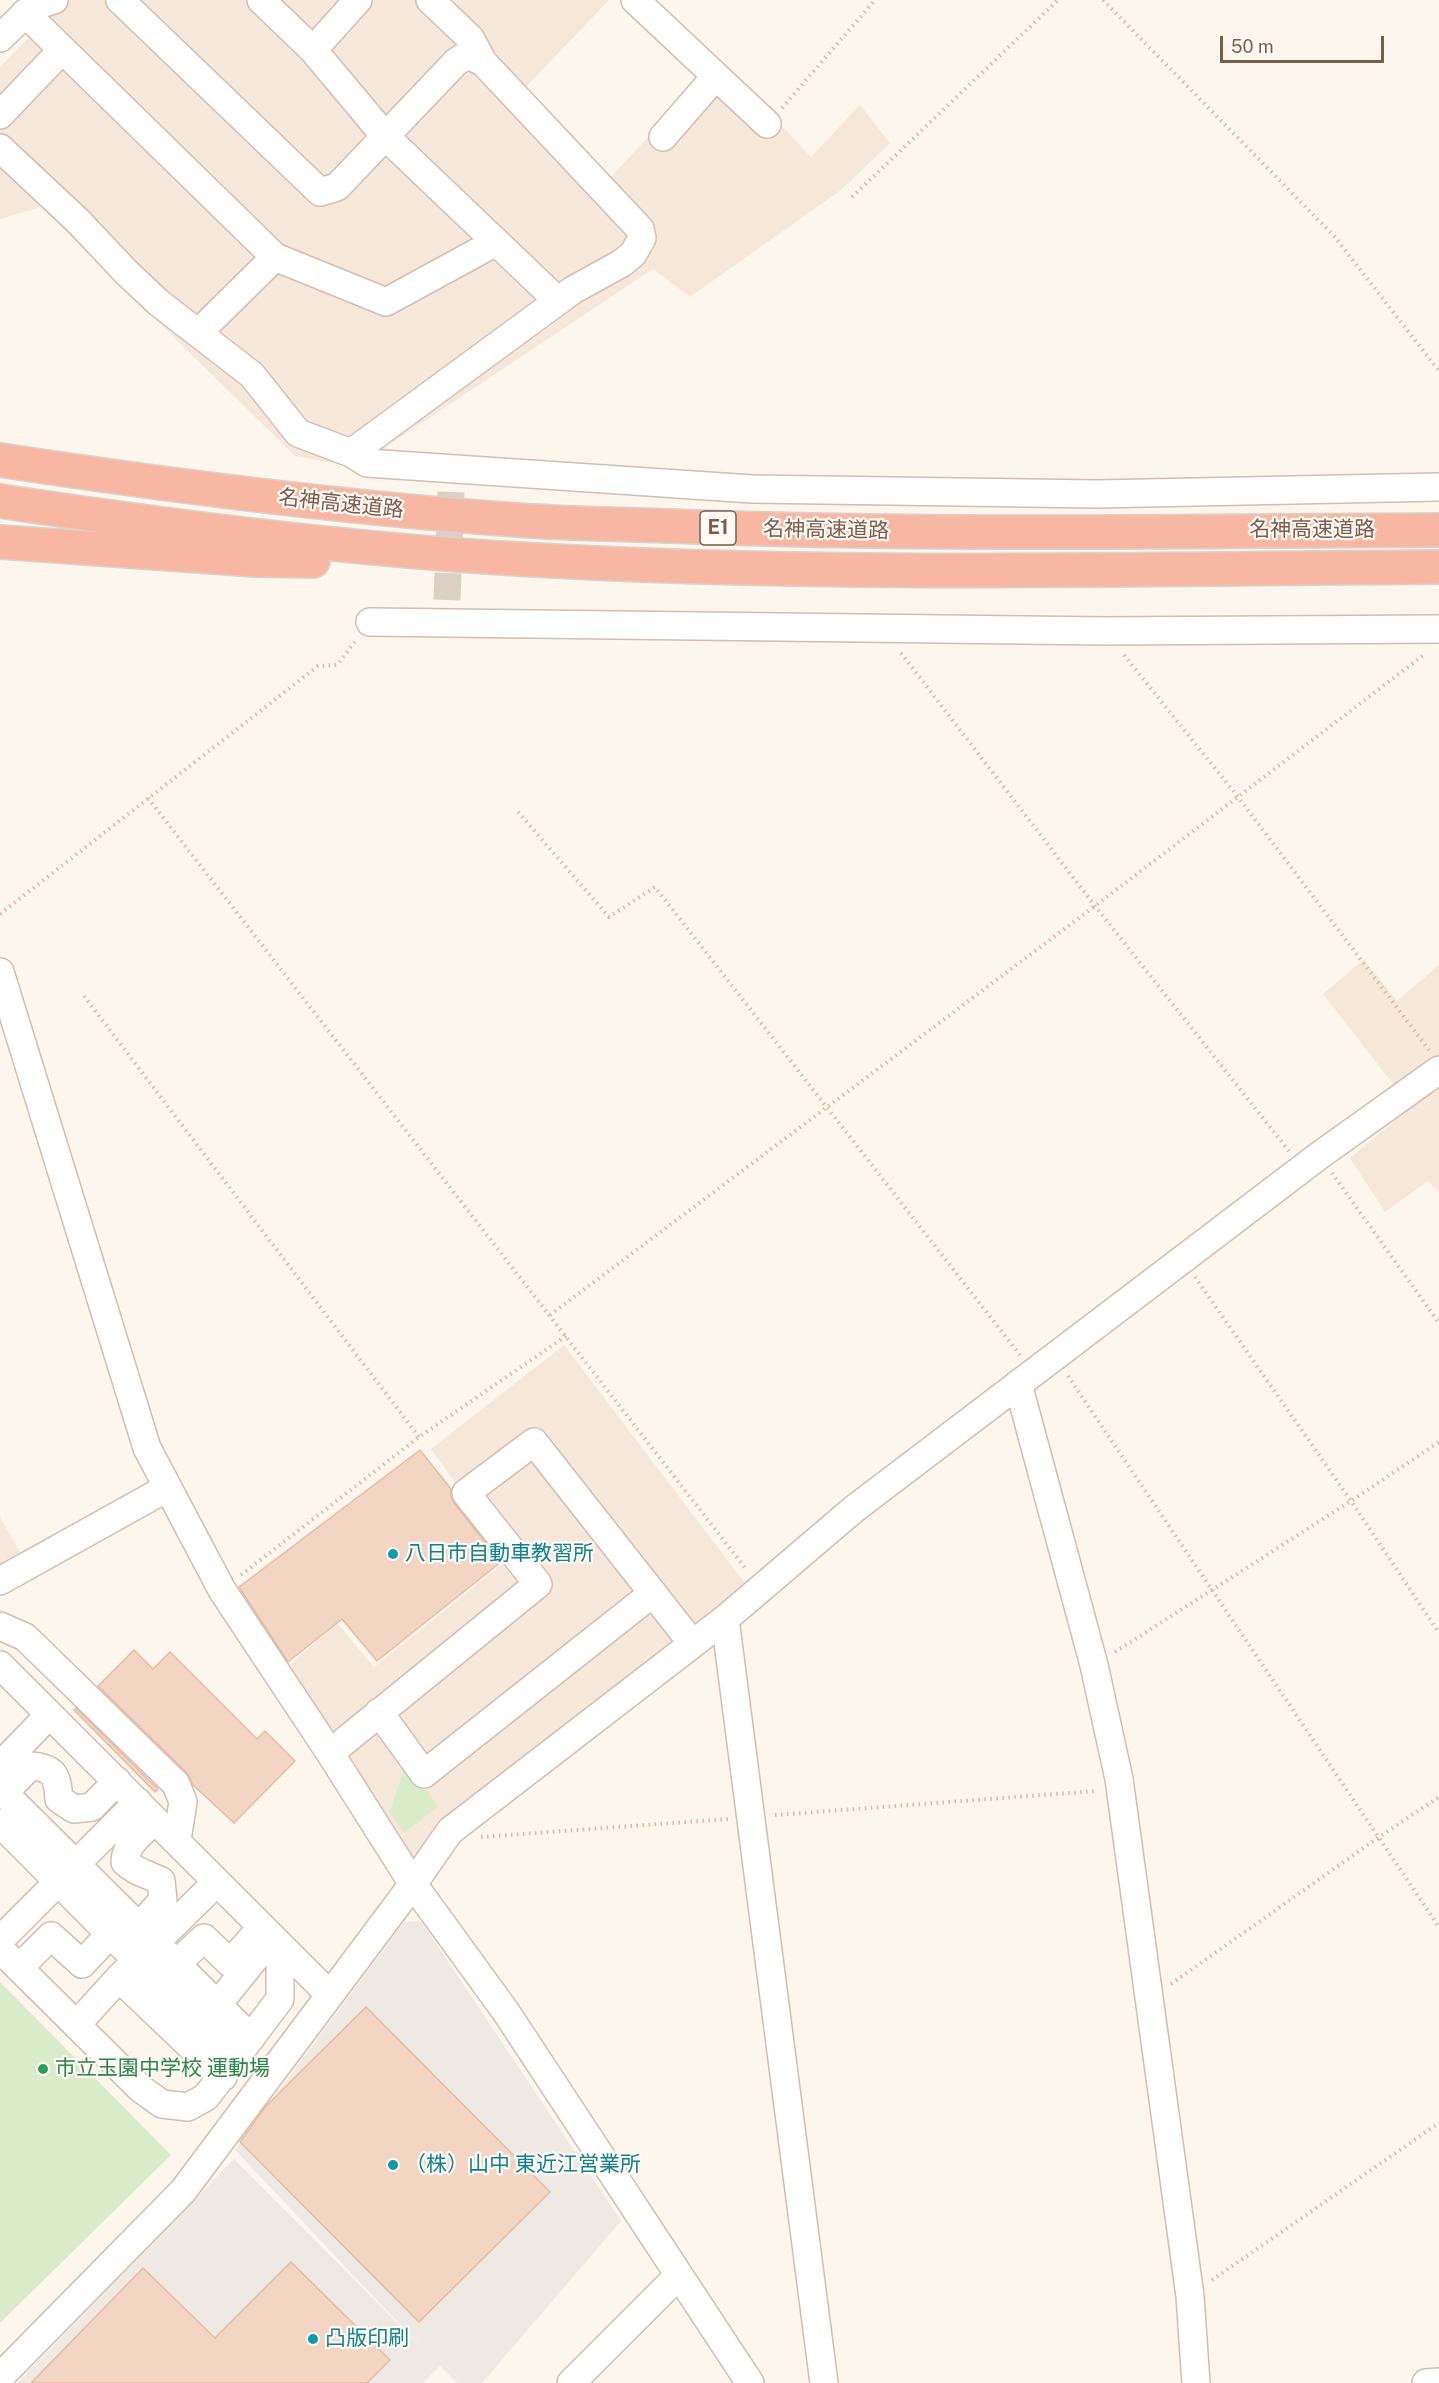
<!DOCTYPE html>
<html>
<head>
<meta charset="utf-8">
<style>
	body { margin:0 }
	#map { position:relative; width:1439px; height:2383px; overflow:hidden; background:#fdf6ec; font-family:"Public Sans",sans-serif }
	canvas { display:block }
	.scale { position:absolute; left:1220px; top:36px; width:164px; height:27px; box-sizing:border-box; border:3px solid #7a5c4d; border-top:0; padding-left:8px; font-size:18px; line-height:21px; white-space:nowrap; color:#7a5c4d; -webkit-text-stroke:4px #fffaf3; paint-order:stroke }
</style>
</head>
<body>
<div id="map">
<canvas width="1439" height="2383"></canvas>
<div class="scale">50 m</div>
</div>
<script>
const c = document.querySelector('canvas').getContext('2d');
c.lineJoin = 'round';
function fill(path, color) {
  c.fillStyle = color;
  c.fill(path, 'evenodd');
}
function strokePath(path, color, width, dash) {
  c.strokeStyle = color;
  c.lineWidth = width;
  c.lineCap = dash ? 'butt' : 'round';
  c.setLineDash(dash || []);
  c.stroke(path);
}
function write(font, color, halo, rows, align = 'center') {
  c.font = font + ' "Public Sans","Noto Sans JP",sans-serif';
  c.lineWidth = 4.5;
  c.setLineDash([]);
  c.textBaseline = 'middle';
  c.strokeStyle = halo;
  c.fillStyle = color;
  for (const [text, x, y, turn = 0] of rows) {
    c.save();
    c.translate(x, y);
    c.rotate((+turn || 0) * Math.PI / 180);
    c.textAlign = isNaN(turn) ? turn : align;
    if (halo) c.strokeText(text, 0, 0);
    c.fillText(text, 0, 0);
    c.restore();
  }
}
const residential = new Path2D(`
	M66 0H609L526 87 535 101 610 178 703 78 768 136 781 125 811 157 860 105 890 143 841 190 690 297 653 269 356 467 295 456 41 207 0 219V67Z
	M1364 959 1397 1001 1439 965V1192L1428 1181 1385 1212 1350 1158 1411 1107 1323 994Z
	M564 1345 750 1590 411 1867 283 1671 337 1623 374 1667 510 1558 431 1449Z
	M0 1517 24 1559 0 1572Z`);
const industrial = new Path2D(`
	M421 1921 621 2221 482 2383H457L440 2366 423 2383H17L234 2159 428 2354 235 2150 404 1922Z`);
const green = new Path2D(`
	M407 1760 438 1807 404 1833 390 1812Z
	M0 1982 171 2155 0 2323Z`);
const building = new Path2D(`
	M420 1450 451 1489V1496L454 1503 501 1562 377 1661 342 1619 288 1662 239 1587Z
	M134 1650 153 1669 170 1652 257 1739 265 1731 295 1761 234 1823 193 1785 187 1773 98 1686Z
	M76 1708 158 1789 155 1792 74 1710Z
	M366 2007 550 2192 419 2322 240 2142 266 2106Z
	M291 2262 390 2360 367 2383H31L143 2268 215 2338Z`);
const minorTunnel = new Path2D(`
	M447 600 451 492`);
const path = new Path2D(`
	M1103 0 1334 236 1439 371
	M782 108 875 0
	M852 197 1058 0
	M901 653 1095 906 1289 1151
	M1124 655 1238 797 1429 1050
	M148 798 746 1569
	M518 812 609 917 655 887 1020 1355
	M0 914 318 666 337 665 357 639
	M84 996 419 1437
	M1332 1173 1439 1323
	M1195 1277 1351 1501 1439 1633
	M550 1315 1095 906 1425 654
	M1068 1376 1439 1927
	M241 1575 419 1437 566 1336
	M1115 1652 1351 1501 1439 1442
	M775 1815 1096 1791
	M481 1837 728 1819
	M1171 1984 1379 1837 1439 1797
	M1212 2280 1439 2123`);
const minor = new Path2D(`
	M120 0 320 192 337 187 456 62 467 55 483 62
	M261 0 313 50 385 136 558 301
	M635 0 767 124
	M25 13 275 257 386 302 496 242
	M0 38 33 6 54 0
	M313 50 358 0
	M0 115 62 50
	M663 137 716 76
	M0 148 78 221 126 272 159 303 252 375 298 433 351 453 573 290 622 263 633 254 642 238 640 229 483 62 470 38 430 0
	M198 333 275 257
	M351 453 367 463 752 489 1098 494 1439 487
	M370 622 1105 631 1439 629
	M0 972 147 1448 222 1590 330 1753 413 1884 506 2012 750 2383
	M1018 1384 1094 1665 1119 1779 1190 2296 1196 2383
	M0 1581 167 1488
	M725 1619 824 2383
	M0 1626 25 1637 176 1784 183 1802 177 1840
	M0 1665 330 1995
	M379 1712 424 1774 653 1593
	M330 1753 538 1584 466 1493 534 1442 692 1643
	M0 1766 49 1715
	M0 1789 251 2038
	M4 1793 30 1766C55 1768 57 1775 59 1799L74 1809 92 1807 117 1781
	M0 1823 110 1934 237 2057
	M139 1927 163 1900 161 1881C148 1874 135 1872 125 1862 125 1844 143 1832 155 1820
	M0 1940 138 1802
	M0 1949 141 2089 162 2104 188 2107 206 2097 280 1999V1950L273 1938
	M176 1964 204 1938 230 1963 262 1927
	M19 1968 51 1936 82 1964 110 1934
	M119 1978 223 2077
	M218 2004 260 1952
	M77 2024 119 1978 217 1882
	M0 2377 183 2191 413 1884 450 1831 725 1619 854 1509 1320 1155 1439 1070
	M571 2383 679 2275
	M1426 2383 1439 2382`);
const highway = new Path2D(`
	M0 460C172 486 345 508 518 520 569 524 620 524 671 526 926 536 1183 531 1439 530
	M0 501C172 527 345 549 518 559 825 577 1132 569 1439 567
	M0 542 256 560 313 561`);
const markers = [
	[393,1554,6,"#0f9aa8"],
	[43,2069,6,"#2e9e5b"],
	[393,2165,6,"#0f9aa8"],
	[313,2339,6,"#0f9aa8"]
];
const shields = [
	[718,528,36]
];
const shieldNames = [
	["E1",718,528]
];
const streetNames = [
	["名神高速道路",341,504,6],
	["名神高速道路",826,530,1],
	["名神高速道路",1312,530]
];
const cultureNames = [
	["八日市自動車教習所",405,1554],
	["（株）山中 東近江営業所",405,2165],
	["凸版印刷",325,2339]
];
const leisureNames = [
	["市立玉園中学校 運動場",55,2069]
];
fill(residential, '#f5e8da');
fill(industrial, '#efe9e4');
fill(green, '#d8ecc9');
fill(building, '#f3d5c3');
strokePath(building, '#e6bba3', 1.5);
strokePath(minorTunnel, '#dcd0c4', 27, [27, 14]);
strokePath(minor, '#d1beb0', 30);
strokePath(highway, '#dad1cd', 36);
strokePath(path, '#d9b8a5', 4, [1.5, 4.5]);
strokePath(minor, '#fff', 27);
strokePath(highway, '#f7b7a3', 33);
for (const [x, y, r, color] of markers) {
  const dot = new Path2D();
  dot.arc(x, y, r, 0, 2 * Math.PI);
  c.fillStyle = color;
  c.fill(dot);
  strokePath(dot, '#fffaf3', 2);
}
for (const [x, y, w] of shields) {
  const box = new Path2D();
  box.roundRect(x - w / 2, y - 17, w, 34, 4.5);
  c.fillStyle = '#fffaf3';
  c.fill(box);
  strokePath(box, '#7a5c4d', 1.5);
}
write('bold 20px', '#7a5c4d', null, shieldNames);
write('21px', '#7a5c4d', '#fffaf3', streetNames);
write('21px', '#0d838f', '#fffaf3', cultureNames, 'left');
write('21px', '#27864d', '#fffaf3', leisureNames, 'left');
</script>
</body>
</html>
